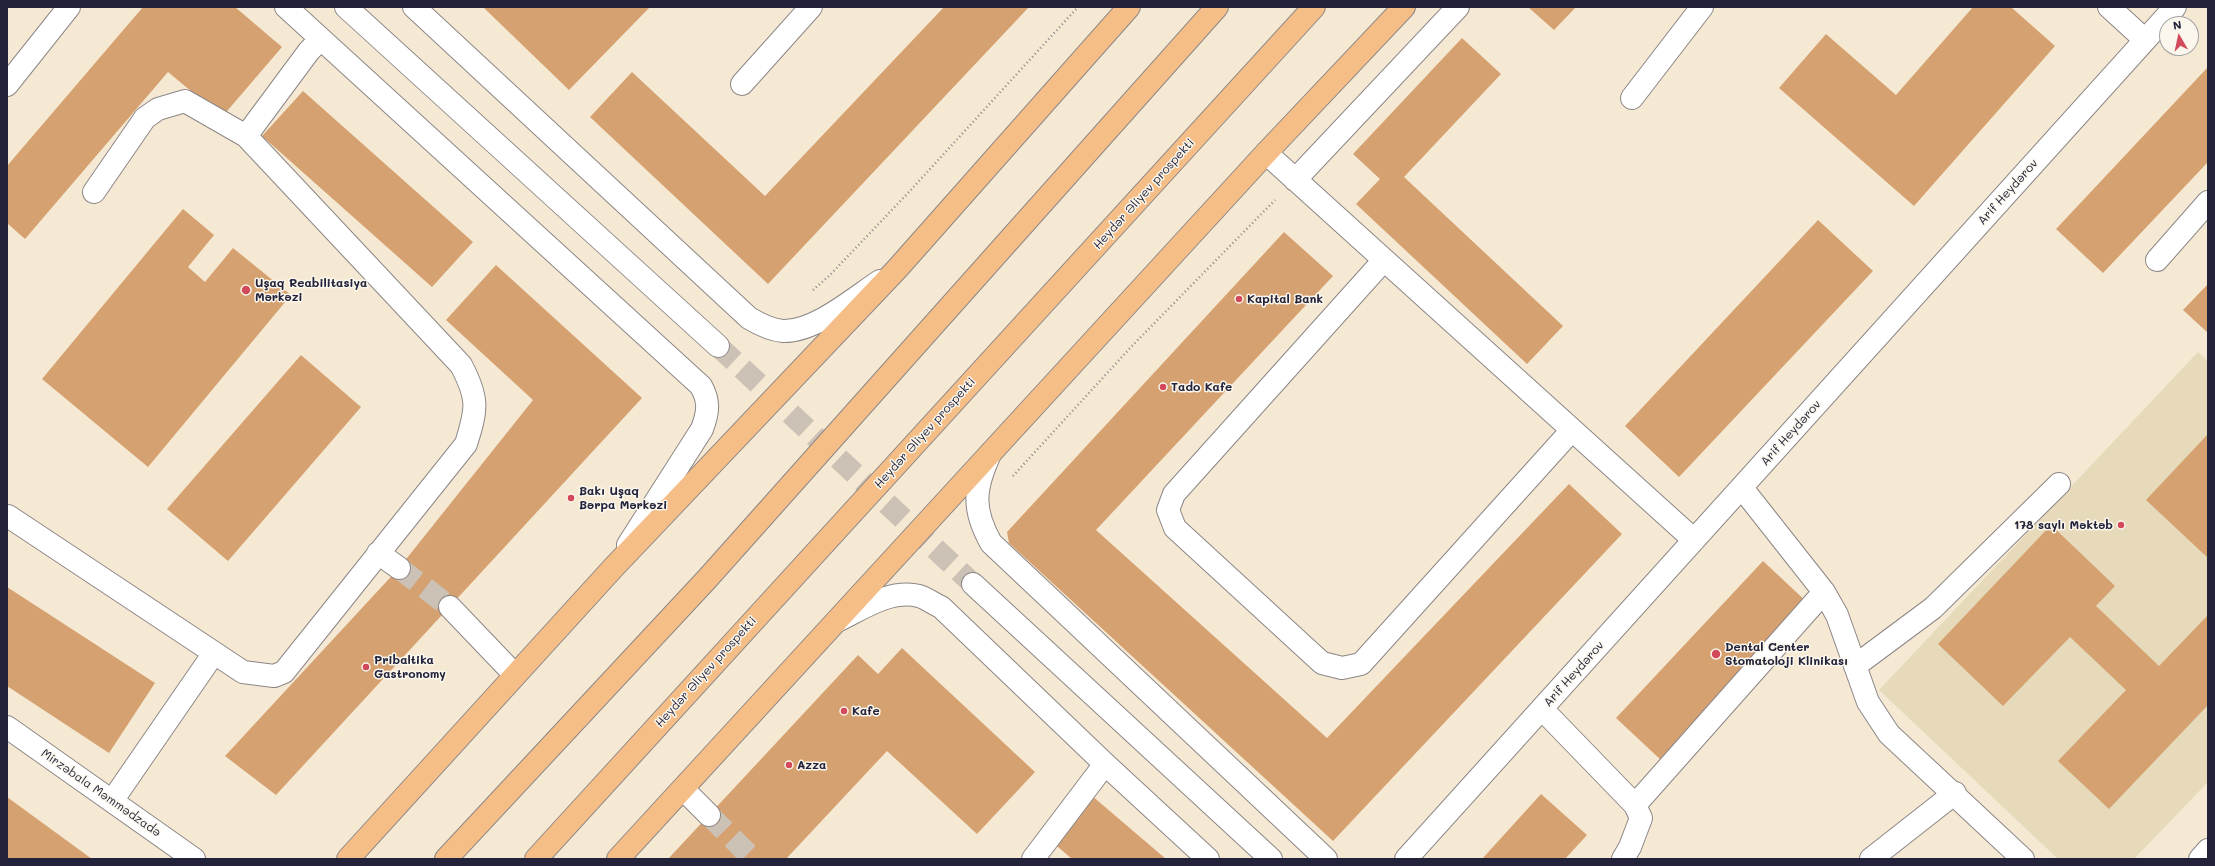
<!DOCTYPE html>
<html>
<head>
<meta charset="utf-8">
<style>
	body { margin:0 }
	#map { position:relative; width:2215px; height:866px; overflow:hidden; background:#f6e9d3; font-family:Mali,sans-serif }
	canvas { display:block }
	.frame { position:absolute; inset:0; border:8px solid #22223b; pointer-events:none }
	.north { position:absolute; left:2159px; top:16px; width:40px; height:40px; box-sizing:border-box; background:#fbf7ec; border:1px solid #a4a2a5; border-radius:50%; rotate:351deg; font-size:11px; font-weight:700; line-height:16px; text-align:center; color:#22223b }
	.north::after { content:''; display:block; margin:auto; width:14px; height:18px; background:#d1495b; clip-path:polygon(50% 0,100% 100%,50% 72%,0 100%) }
</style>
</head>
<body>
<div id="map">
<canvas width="2215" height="866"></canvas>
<div class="frame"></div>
<div class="north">N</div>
</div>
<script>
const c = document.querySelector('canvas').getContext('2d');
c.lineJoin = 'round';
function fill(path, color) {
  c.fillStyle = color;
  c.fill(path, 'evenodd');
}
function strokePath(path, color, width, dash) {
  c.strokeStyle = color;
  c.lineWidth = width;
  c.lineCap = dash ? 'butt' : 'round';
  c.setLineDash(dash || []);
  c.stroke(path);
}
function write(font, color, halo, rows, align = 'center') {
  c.font = font + ' Mali,sans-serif';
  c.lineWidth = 3;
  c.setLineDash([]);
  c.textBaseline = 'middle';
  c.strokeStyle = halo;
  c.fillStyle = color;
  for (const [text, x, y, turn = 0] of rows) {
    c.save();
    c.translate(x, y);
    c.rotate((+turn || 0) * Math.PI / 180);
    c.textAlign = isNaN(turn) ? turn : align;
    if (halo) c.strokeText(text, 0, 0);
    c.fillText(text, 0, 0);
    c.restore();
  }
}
const built = new Path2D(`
	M2198 352 2208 361V782L2134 859H2058L1879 690Z`);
const building = new Path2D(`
	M143 7H235L282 47 222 117 168 72 25 239 7 223V166Z
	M483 7H650L569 90Z
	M944 7H1029L768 284 590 117 632 72 765 196Z
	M1528 7H1576L1554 30Z
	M1973 7H2011L2055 46 1914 206 1779 88 1826 34 1896 95Z
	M1462 38 1501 74 1404 177 1563 326 1527 364 1356 204 1380 179 1353 154Z
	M2208 67V162L2103 273 2056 229Z
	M303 91 473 242 432 287 262 136Z
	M183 209 214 235 188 267 205 282 233 248 291 295 148 467 42 379Z
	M1818 220 1873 271 1679 477 1625 426Z
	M1284 232 1333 276 1096 530 1327 738 1569 484 1622 534 1333 841 1009 543 1007 532Z
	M496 265 642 398 276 795 225 756 399 568 533 400 446 320Z
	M2208 284V333L2183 310Z
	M301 355 361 407 228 561 167 509Z
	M2208 434V558L2146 500Z
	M2051 525 2115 586 2096 606 2159 666 2208 615V705L2109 809 2058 761 2126 690 2070 637 2003 706 1938 644Z
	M1763 561 1809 604 1662 761 1616 718Z
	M7 587 155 683 109 753 7 686Z
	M902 648 1035 772 977 834 887 751 786 859H668L858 655 878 674Z
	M1541 794 1587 835 1565 859H1482Z
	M1091 795 1166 859H1072L1051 841Z
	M7 797 92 859H7Z`);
const minorTunnel = new Path2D(`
	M718 346 973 584
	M399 568 450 607
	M709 815 753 859`);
const path = new Path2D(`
	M813 290 829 276 909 192 1078 7
	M1013 476 1131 347 1275 200`);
const minor = new Path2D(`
	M286 7 701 386C710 402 708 413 702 429L628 545
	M346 7 718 346
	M414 7 749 318C759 324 771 330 783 331 815 332 854 298 880 281
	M2109 7 2145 40
	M742 84 811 7
	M7 85 69 7
	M1632 98 1702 7
	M1266 153 1694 540
	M1295 180 1458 7
	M94 192 145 118 158 109 185 101 246 136
	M1384 260 1174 494 1168 510 1175 528 1322 663 1342 668 1361 664 1572 430
	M2157 260 2208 202
	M990 454C974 489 972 509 991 543L1326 859
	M1742 488 1824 592 1837 615 1868 702 1889 734 2023 859
	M8 516 243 672 274 676 284 672 466 444C477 409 479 399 461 365L246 136 309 51 321 39
	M378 553 399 568
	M973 584 1271 859
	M450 607 515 675
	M837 621C862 609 890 589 919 596 926 598 934 604 941 607L1105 764 1208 859
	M1855 666 1933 608 2059 484
	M1542 709 1635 805 1641 818 1630 847 1623 859
	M7 727 194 859
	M683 789 709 815
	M112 801 214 653
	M1635 805 1824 592
	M1033 859 1105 764
	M1406 859 2175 7
	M1871 859 1955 793
	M2200 859 2208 850`);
const major = new Path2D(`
	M348 859 613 568 897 269 1129 7
	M618 859 1266 153 1404 7`);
const highway = new Path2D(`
	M446 859 707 579 1217 7
	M536 859 1314 7`);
const markers = [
	[246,290,5,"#d1495b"],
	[1239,299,4,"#d1495b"],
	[1163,387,4,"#d1495b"],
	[571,498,4,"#d1495b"],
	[2121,525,4,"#d1495b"],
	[1716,654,5,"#d1495b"],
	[366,667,4,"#d1495b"],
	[844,711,4,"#d1495b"],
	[789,765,4,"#d1495b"]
];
const streetNames = [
	["Arif Heydərov",2008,192,-48],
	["Heydər Əliyev prospekti",1144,194,-48],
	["Heydər Əliyev prospekti",925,433,-48],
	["Arif Heydərov",1791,433,-48],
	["Heydər Əliyev prospekti",706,672,-48],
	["Arif Heydərov",1574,674,-48],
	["Mirzəbala Məmmədzadə",101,793,35]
];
const poiNames = [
	["Uşaq Reabilitasiya",255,283],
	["Mərkəzi",255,297],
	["Kapital Bank",1247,299],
	["Tado Kafe",1171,387],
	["Bakı Uşaq",579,491],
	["Bərpa Mərkəzi",579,505],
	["178 saylı Məktəb",2113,525,"right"],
	["Dental Center",1725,647],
	["Stomatoloji Klinikası",1725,661],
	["Pribaltika",374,660],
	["Gastronomy",374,674],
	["Kafe",852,711],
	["Azza",797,765]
];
fill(built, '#e6daba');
fill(building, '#d5a170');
strokePath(minorTunnel, '#ccc1b5', 22, [22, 11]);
strokePath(minor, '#8c8687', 24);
strokePath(major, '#8c8687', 24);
strokePath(highway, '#8c8687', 24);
strokePath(path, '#8c8687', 2.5, [1, 3]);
strokePath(minor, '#fff', 22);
strokePath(major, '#f6be87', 22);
strokePath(highway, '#f6be87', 22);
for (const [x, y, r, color] of markers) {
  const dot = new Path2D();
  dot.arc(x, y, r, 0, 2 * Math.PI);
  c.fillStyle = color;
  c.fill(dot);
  strokePath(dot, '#fbf7ec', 1.5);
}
write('12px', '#22223b', '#fbf7ec', streetNames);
write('bold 12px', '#22223b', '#fbf7ec', poiNames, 'left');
</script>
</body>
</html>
